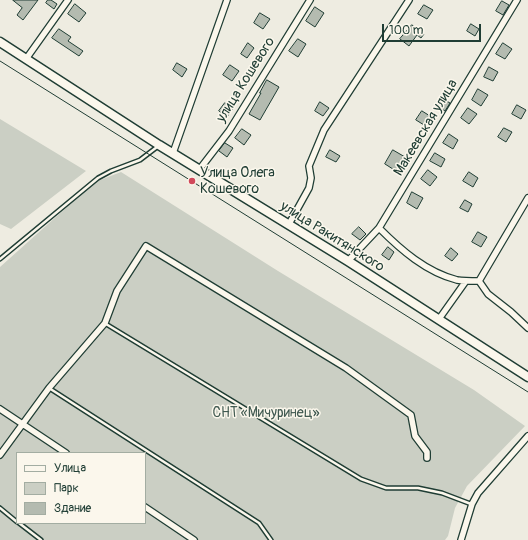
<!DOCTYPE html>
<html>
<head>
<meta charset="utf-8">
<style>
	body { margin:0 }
	#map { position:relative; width:528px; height:540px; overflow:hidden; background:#eeece1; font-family:Pangolin,sans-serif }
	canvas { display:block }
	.legend { position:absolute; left:16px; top:452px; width:130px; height:72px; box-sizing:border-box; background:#fbf7ec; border:1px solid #a3ada2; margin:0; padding:5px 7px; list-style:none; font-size:12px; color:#1f3d34 }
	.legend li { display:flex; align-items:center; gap:8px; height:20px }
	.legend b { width:20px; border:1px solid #a3ada2 }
	.scale { position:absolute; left:382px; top:24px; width:99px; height:18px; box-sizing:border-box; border:2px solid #1f3d34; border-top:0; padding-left:5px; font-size:12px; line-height:14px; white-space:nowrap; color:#1f3d34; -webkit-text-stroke:3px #fbf7ec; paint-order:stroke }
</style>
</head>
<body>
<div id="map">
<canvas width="528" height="540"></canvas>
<ul class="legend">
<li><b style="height:5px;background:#fbf7ec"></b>Улица</li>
<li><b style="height:11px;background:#cbcfc4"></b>Парк</li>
<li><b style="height:11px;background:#b4bbb0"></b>Здание</li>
</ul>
<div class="scale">100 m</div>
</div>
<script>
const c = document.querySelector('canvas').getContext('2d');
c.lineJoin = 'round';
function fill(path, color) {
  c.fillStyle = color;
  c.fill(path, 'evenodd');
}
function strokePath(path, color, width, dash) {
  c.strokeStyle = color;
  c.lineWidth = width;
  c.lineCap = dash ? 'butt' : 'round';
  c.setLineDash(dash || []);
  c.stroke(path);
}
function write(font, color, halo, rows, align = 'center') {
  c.font = font + ' Pangolin,sans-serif';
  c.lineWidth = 3;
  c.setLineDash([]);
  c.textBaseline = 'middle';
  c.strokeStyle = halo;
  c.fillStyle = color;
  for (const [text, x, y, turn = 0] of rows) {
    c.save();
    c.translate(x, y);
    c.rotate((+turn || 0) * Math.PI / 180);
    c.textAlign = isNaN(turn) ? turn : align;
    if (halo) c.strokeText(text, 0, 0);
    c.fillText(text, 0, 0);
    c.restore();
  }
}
const green = new Path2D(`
	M0 119 86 171 11 229 0 224Z
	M121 172 278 271 474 390 525 426 467 486 455 508 448 536 445 540H0V267L95 182ZM17 453H145V523H17Z`);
const building = new Path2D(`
	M13 0H38L23 20 17 15 22 8Z
	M48 0H51L57 4 54 9 46 3Z
	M502 1 509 5 503 15 496 11Z
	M75 4 86 13 79 22 68 14Z
	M424 5 433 10 427 19 418 14Z
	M315 7 324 13 315 27 306 21Z
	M260 13 270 19 263 29 254 23Z
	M471 24 479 29 475 36 467 31Z
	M412 25 424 34 421 38 417 35 409 46 400 39Z
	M59 29 71 37 68 41 83 51 79 56 52 38Z
	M298 39 306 44 298 57 289 51Z
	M248 43 254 48 247 58 241 54Z
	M503 43 512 49 505 59 496 54Z
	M177 63 187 69 182 77 173 70Z
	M230 65 239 71 232 81 223 75Z
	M489 67 498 72 493 81 484 77Z
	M267 80 279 87 260 120 249 114 261 93H260Z
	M478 89 488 95 481 106 472 100Z
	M443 99 450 103 445 111 438 107Z
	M320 102 329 108 323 116 315 111Z
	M225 103 233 108 227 117 219 111Z
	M517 105 526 110 521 119 512 114Z
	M468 108 477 114 469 124 461 118Z
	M422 111 430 116 424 125 416 120Z
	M504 128 512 132 506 142 498 137Z
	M242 129 251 135 244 145 235 138Z
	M449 134 458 140 453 149 443 143Z
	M225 143 233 148 227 157 219 151Z
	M330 150 340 156 336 162 326 157Z
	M393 150 405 157 396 171 385 164Z
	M435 153 445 159 441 167 430 161Z
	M428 170 437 177 430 186 421 179Z
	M469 172 478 178 473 187 463 181Z
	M412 192 423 198 417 209 407 203Z
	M465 200 472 204 468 212 460 208Z
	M359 227 366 234 360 240 352 234Z
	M478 232 487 237 481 247 472 242Z
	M388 247 394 252 389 260 382 255Z
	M451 248 458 254 452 261 445 256Z`);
const lane = new Path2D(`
	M0 259 98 178 111 171 140 160 157 147
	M106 324 361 479 386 488H418L442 493 471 504
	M49 388 259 523 271 540
	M0 508 17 522
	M19 523 41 540`);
const street = new Path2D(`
	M26 59 68 0
	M173 153 227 0
	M199 170 229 131 310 0
	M528 198 479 281 488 294 511 312 528 328
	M289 224 309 188 311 178 309 166 324 130 409 0
	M379 228C401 250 426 272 457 280 464 281 472 281 479 281
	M348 261 379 228 517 0
	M439 319 466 281
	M0 409 66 453
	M0 455 49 388 105 323 117 291 146 246 346 368 411 415 415 436 427 452V458
	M145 507 194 540
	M461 540 472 504 478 493 528 436`);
const secondary = new Path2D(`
	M0 42 159 145 348 261 528 377`);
const tram = new Path2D(`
	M0 61 528 392`);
const markers = [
	[192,181,4,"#d1495b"]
];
const streetNames = [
	["улица Кошевого",246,80,-58],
	["Макеевская улица",426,128,-59],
	["улица Ракитянского",332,237,32]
];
const poiNames = [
	["Улица Олега",200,173],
	["Кошевого",200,189]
];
const parkNames = [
	["СНТ «Мичуринец»",266,413]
];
fill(green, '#cbcfc4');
fill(building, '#b4bbb0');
strokePath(building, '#1f3d34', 1);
strokePath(lane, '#1f3d34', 5.5);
strokePath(street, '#1f3d34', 8);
strokePath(secondary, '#1f3d34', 11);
strokePath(lane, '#fbf7ec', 2.5);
strokePath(street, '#fbf7ec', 5.5);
strokePath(secondary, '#fbf7ec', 8);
strokePath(tram, '#1f3d34', 1);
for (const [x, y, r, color] of markers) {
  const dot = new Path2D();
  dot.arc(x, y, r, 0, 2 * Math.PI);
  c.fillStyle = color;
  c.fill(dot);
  strokePath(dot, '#fbf7ec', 1.5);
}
write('14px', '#1f3d34', '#fbf7ec', streetNames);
write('14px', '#1f3d34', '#fbf7ec', poiNames, 'left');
write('14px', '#415a51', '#fbf7ec', parkNames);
</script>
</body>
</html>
